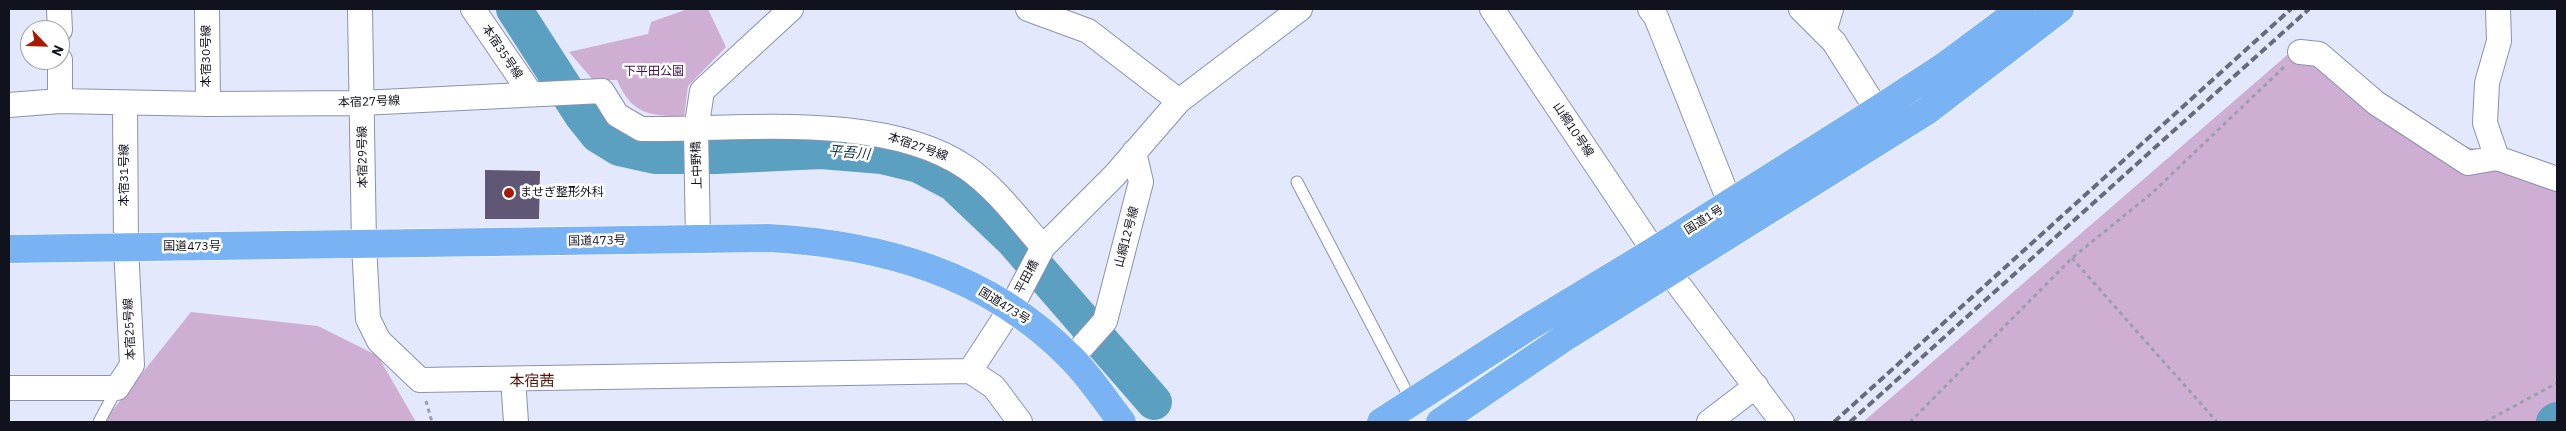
<!DOCTYPE html>
<html>
<head>
<meta charset="utf-8">
<style>
	body { margin:0 }
	#map { position:relative; width:2566px; height:431px; overflow:hidden; background:#e3e8fc; font-family:"IBM Plex Sans",sans-serif }
	canvas { display:block }
	.frame { position:absolute; inset:0; border:10px solid #10121d; pointer-events:none }
	.north { position:absolute; left:20px; top:20px; width:50px; height:50px; box-sizing:border-box; background:#fff; border:1px solid #9fa0a5; border-radius:50%; rotate:114deg; font-size:14px; font-weight:700; line-height:20px; text-align:center; color:#10121d }
	.north::after { content:''; display:block; margin:auto; width:18px; height:22px; background:#a91900; clip-path:polygon(50% 0,100% 100%,50% 72%,0 100%) }
</style>
</head>
<body>
<div id="map">
<canvas width="2566" height="431"></canvas>
<div class="frame"></div>
<div class="north">N</div>
</div>
<script>
const c = document.querySelector('canvas').getContext('2d');
c.lineJoin = 'round';
function fill(path, color) {
  c.fillStyle = color;
  c.fill(path, 'evenodd');
}
function strokePath(path, color, width, dash) {
  c.strokeStyle = color;
  c.lineWidth = width;
  c.lineCap = dash ? 'butt' : 'round';
  c.setLineDash(dash || []);
  c.stroke(path);
}
function write(font, color, halo, rows, align = 'center') {
  c.font = font + ' "IBM Plex Sans","Noto Sans JP",sans-serif';
  c.lineWidth = 5;
  c.setLineDash([]);
  c.textBaseline = 'middle';
  c.strokeStyle = halo;
  c.fillStyle = color;
  for (const [text, x, y, turn = 0] of rows) {
    c.save();
    c.translate(x, y);
    c.rotate((+turn || 0) * Math.PI / 180);
    c.textAlign = isNaN(turn) ? turn : align;
    if (halo) c.strokeText(text, 0, 0);
    c.fillText(text, 0, 0);
    c.restore();
  }
}
const green = new Path2D(`
	M688 9H708L726 47 688 86 684 117C649 115 632 115 617 80H593L569 52 648 34 651 22Z
	M2301 43 2463 146 2557 167V422H1863Z
	M191 312 318 326 378 356 416 422H103Z`);
const river = new Path2D(`
	M514 9 582 115 598 135 619 148 655 156H716L821 151 882 156 919 165 953 183 1013 240 1154 402
	M2554 422 2557 420`);
const building = new Path2D(`
	M485 170 540 171 539 219H485Z`);
const path = new Path2D(`
	M2072 258 2217 422
	M426 401 432 422
	M1910 422 2072 258 2152 193 2284 67
	M2485 422 2557 383`);
const service = new Path2D(`
	M1297 182 1412 402
	M99 422 117 388`);
const minor = new Path2D(`
	M59 9 60 30
	M207 9 208 104
	M360 9 364 245 368 319 379 341 420 380 970 371 994 387 1020 422
	M473 9 531 94
	M1028 9 1088 31 1179 101
	M1492 9 1654 251
	M1650 9 1656 17 1730 203
	M1801 9 1834 42 1877 110
	M1824 32 1831 9
	M2300 52 2319 54 2376 103 2468 163 2497 158 2557 179
	M60 60V101
	M9 105 60 101 208 104 362 103 602 91 617 115 641 129C738 130 884 111 967 168 997 189 1019 220 1043 247
	M2497 158 2485 123 2487 83 2499 41 2498 9
	M698 239 696 130 702 91 791 9
	M1669 272 1782 422
	M1072 358 1105 321 1141 182 1134 152
	M970 371 1011 308 1043 247 1115 175 1179 101 1300 9
	M513 379 516 422
	M9 388H117L132 365 126 247 125 103
	M1709 422 1756 386`);
const trunk = new Path2D(`
	M9 249 768 238C881 244 989 274 1070 357 1090 376 1105 401 1122 422
	M1381 422 1530 326 1654 251 1877 110 1946 65 2021 9
	M1440 422 1564 338 1927 111 2060 9`);
const rail = new Path2D(`
	M1834 422 2291 9
	M1850 422 2309 9`);
const markers = [
	[509,193,6,"#a91900"]
];
const streetNames = [
	["本宿35号線",502,52,56],
	["本宿30号線",207,56,-90],
	["本宿27号線",369,102,-2],
	["山綱10号線",1573,130,56],
	["本宿27号線",918,147,19],
	["本宿29号線",363,157,-91],
	["上中野橋",697,165,-92],
	["本宿31号線",125,175,-90],
	["国道1号",1704,220,-32],
	["山綱12号線",1127,237,-75],
	["国道473号",597,241,-1],
	["国道473号",192,247],
	["平田橋",1027,277,-62],
	["国道473号",1004,306,32],
	["本宿25号線",130,329,-93]
];
const parkNames = [
	["下平田公園",654,72]
];
const poiNames = [
	["ませぎ整形外科",520,193]
];
const waterNames = [
	["平吾川",849,153,5]
];
const quarterNames = [
	["本宿茜",532,382]
];
fill(green, '#cfaed3');
strokePath(river, '#5ba0c1', 36);
fill(building, '#605774');
strokePath(service, '#8b91b0', 13);
strokePath(minor, '#8b91b0', 26);
strokePath(trunk, '#fff', 29);
strokePath(path, '#9a9eaf', 3, [4, 4]);
strokePath(service, '#fff', 11);
strokePath(minor, '#fff', 24);
strokePath(trunk, '#7ab3f4', 28);
strokePath(rail, '#686b7a', 4, [8, 4]);
for (const [x, y, r, color] of markers) {
  const dot = new Path2D();
  dot.arc(x, y, r, 0, 2 * Math.PI);
  c.fillStyle = color;
  c.fill(dot);
  strokePath(dot, '#fff', 2);
}
write('12px', '#10121d', '#fff', streetNames);
write('12px', '#430d4b', '#fff', parkNames);
write('12px', '#10121d', '#fff', poiNames, 'left');
write('italic 14px', '#113241', '#fff', waterNames);
write('15px', '#551207', '#fff', quarterNames);
</script>
</body>
</html>
